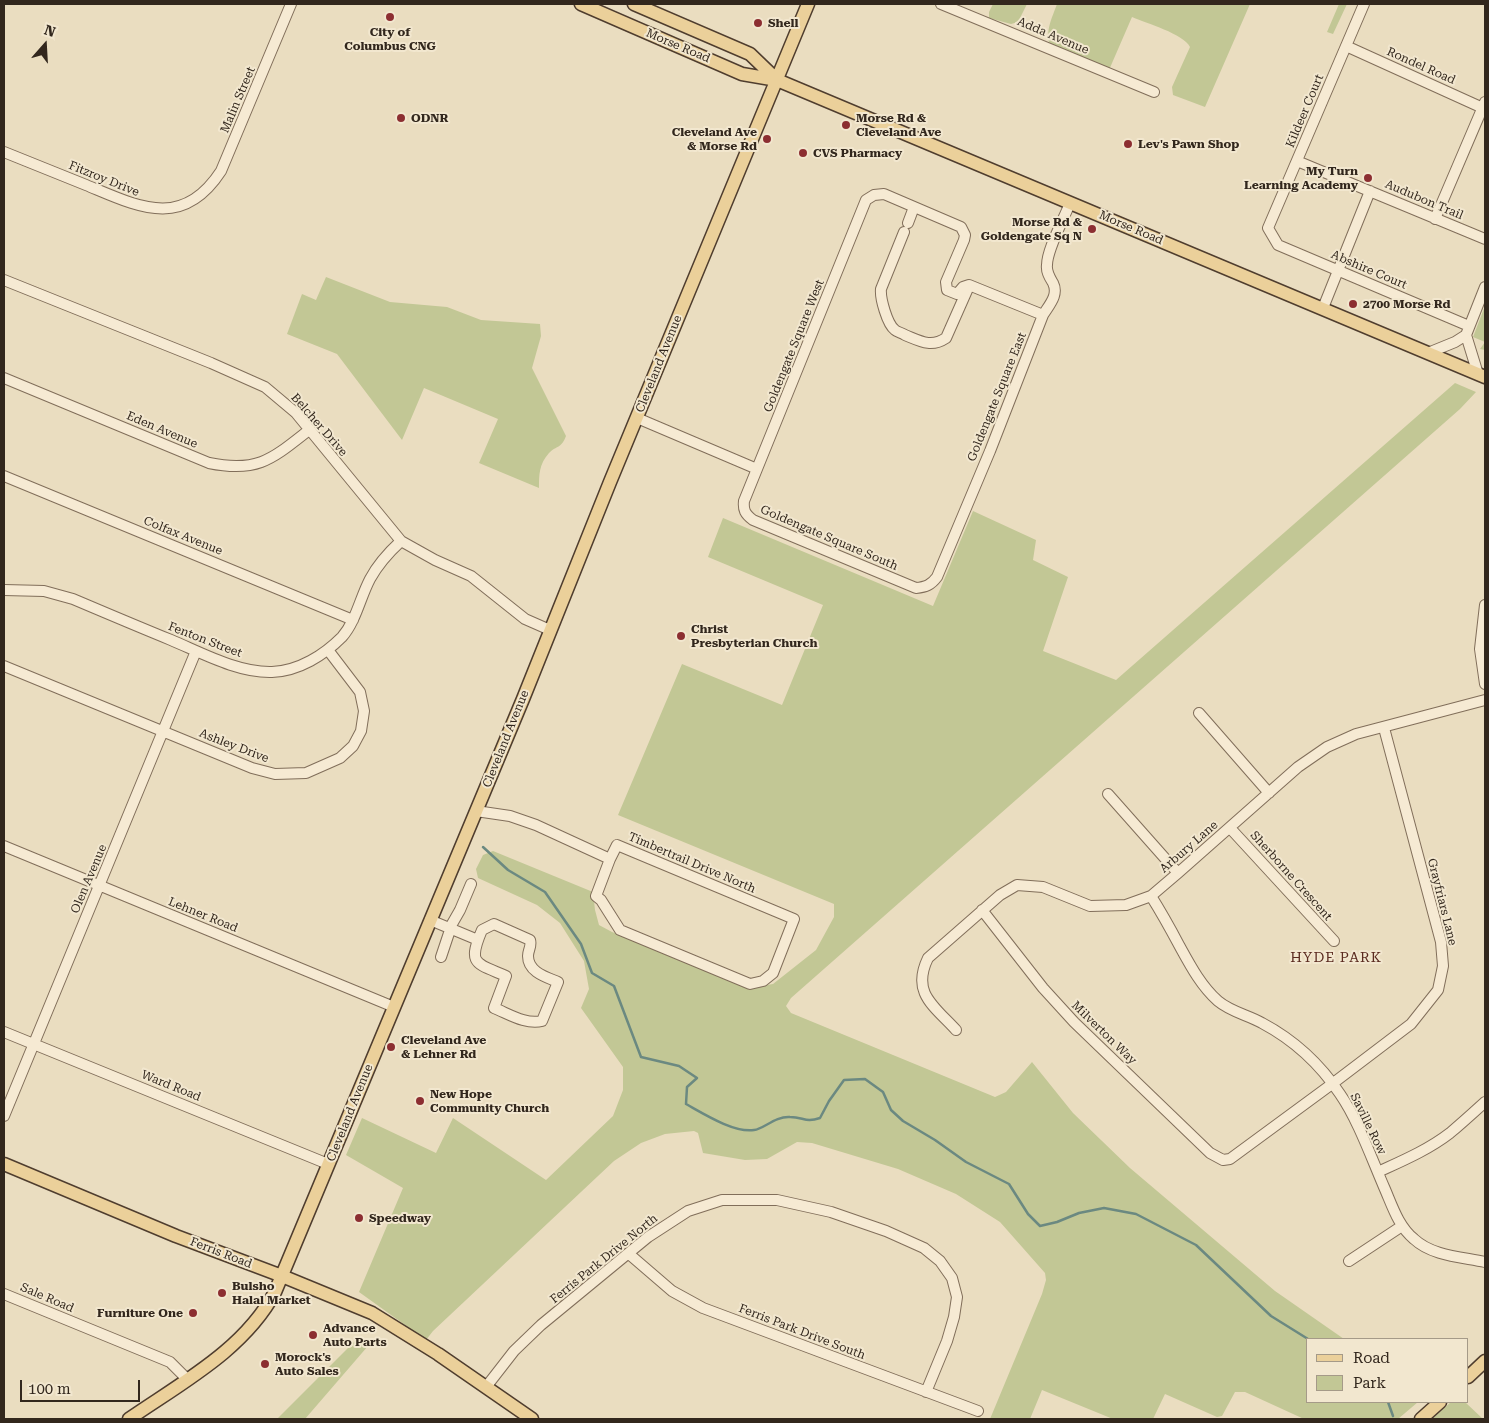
<!DOCTYPE html>
<html>
<head>
<meta charset="utf-8">
<style>
	body { margin:0 }
	#map { position:relative; width:1489px; height:1423px; overflow:hidden; background:#eaddc0; font-family:"Roboto Serif",serif }
	canvas { display:block }
	.frame { position:absolute; inset:0; border:5px solid #32271d; pointer-events:none }
	.legend { position:absolute; left:1306px; top:1338px; width:162px; height:65px; box-sizing:border-box; background:#f2e7cf; border:1px solid #a59a88; margin:0; padding:6px 9px; list-style:none; font-size:15px; color:#32271d }
	.legend li { display:flex; align-items:center; gap:10px; height:25px }
	.legend b { width:25px; border:1px solid #a59a88 }
	.north { position:absolute; left:20px; top:20px; width:50px; height:50px; -webkit-text-stroke:4px #f2e7cf; paint-order:stroke; rotate:19deg; font-size:14px; font-weight:700; line-height:20px; text-align:center; color:#32271d }
	.north::after { content:''; display:block; margin:auto; width:18px; height:22px; background:#32271d; clip-path:polygon(50% 0,100% 100%,50% 72%,0 100%) }
	.scale { position:absolute; left:20px; top:1380px; width:120px; height:22px; box-sizing:border-box; border:2px solid #32271d; border-top:0; padding-left:6px; font-size:15px; line-height:18px; white-space:nowrap; color:#32271d; -webkit-text-stroke:4px #f2e7cf; paint-order:stroke }
</style>
</head>
<body>
<div id="map">
<canvas width="1489" height="1423"></canvas>
<div class="frame"></div>
<ul class="legend">
<li><b style="height:6px;background:#ebd09a"></b>Road</li>
<li><b style="height:14px;background:#c2c795"></b>Park</li>
</ul>
<div class="north">N</div>
<div class="scale">100 m</div>
</div>
<script>
const c = document.querySelector('canvas').getContext('2d');
c.lineJoin = 'round';
function fill(path, color) {
  c.fillStyle = color;
  c.fill(path, 'evenodd');
}
function strokePath(path, color, width, dash) {
  c.strokeStyle = color;
  c.lineWidth = width;
  c.lineCap = dash ? 'butt' : 'round';
  c.setLineDash(dash || []);
  c.stroke(path);
}
function write(font, color, halo, rows, align = 'center') {
  c.font = font + ' "Roboto Serif",serif';
  c.lineWidth = 4;
  c.setLineDash([]);
  c.textBaseline = 'middle';
  c.strokeStyle = halo;
  c.fillStyle = color;
  for (const [text, x, y, turn = 0] of rows) {
    c.save();
    c.translate(x, y);
    c.rotate((+turn || 0) * Math.PI / 180);
    c.textAlign = isNaN(turn) ? turn : align;
    if (halo) c.strokeText(text, 0, 0);
    c.fillText(text, 0, 0);
    c.restore();
  }
}
const green = new Path2D(`
	M993 4H1027L1018 22 1011 24 989 18V12Z
	M1057 4H1250L1205 107 1173 95 1172 87 1190 47C1184 34 1146 23 1132 17L1109 70 1051 47C1044 33 1052 18 1057 4Z
	M1339 4H1347L1333 34 1327 32Z
	M326 277 390 302 447 307 481 320 540 324 541 336 532 368 566 436C561 449 557 445 549 453 539 464 539 475 539 488L479 463 498 419 424 388 402 440 337 354 287 334 302 294 316 300Z
	M1485 306V350L1480 349 1485 342 1473 337Z
	M1455 383 1476 392 1460 409 791 998 786 1006 791 1013 995 1097 1006 1092 1032 1062 1073 1113 1130 1168 1275 1291 1344 1339H1308V1402H1418L1398 1419H1304L1245 1392H1235L1222 1416 1217 1417 1165 1394 1153 1419H1113L1042 1390 1030 1419H990L1042 1294 1046 1280 1045 1273 1000 1222 956 1194 898 1169 812 1143 797 1142 767 1159 745 1160 703 1153 698 1133 694 1131 665 1134 641 1143 614 1161 433 1331 426 1340 359 1292 403 1188 346 1155 362 1118 436 1153 453 1118 546 1180 613 1116 623 1090V1067L581 1008 589 989 584 961 560 923 537 905 478 878 476 869 483 855 493 851 593 892 595 910 599 925 612 932 754 987 773 984 816 950 834 917V904L618 815 682 664 782 705 823 605 708 557 723 518 933 606 973 511 1036 540 1033 560 1068 577 1043 651 1116 680Z
	M357 1339H366L368 1346 305 1419H277Z
	M1451 1402H1465L1483 1419H1432Z`);
const stream = new Path2D(`
	M483 847 508 870 545 892 581 944 592 973 614 986 641 1057 679 1066 697 1078 687 1087 686 1104C704 1114 734 1133 754 1130 764 1129 775 1116 790 1117 804 1117 805 1123 820 1118L829 1101 844 1080 865 1079 883 1092 891 1110 903 1121 935 1140 966 1162 1009 1184 1028 1214 1040 1226 1057 1222 1079 1213 1104 1208 1136 1214 1196 1245 1271 1316 1308 1339
	M1388 1402 1393 1416`);
const minor = new Path2D(`
	M941 4 1154 92
	M1364 4 1268 228 1278 245 1469 326
	M1346 46 1485 109
	M4 152C31 163 58 174 86 185 137 206 182 231 221 171L291 4
	M1297 161 1485 239
	M1435 219 1485 102
	M908 223 914 207
	M904 232 881 289C880 298 887 324 895 330 897 332 902 333 905 335 920 341 931 348 946 338L969 286
	M4 280 211 363 265 387 296 413 401 541 435 560 471 576 525 619 550 630
	M1323 308 1370 191
	M1043 315 969 285 963 287 957 294 947 290 946 282 964 240 965 235 961 227 884 194 874 195 866 200 744 501C743 510 745 514 753 520L916 588C926 587 931 585 937 577L990 451 1043 315C1049 305 1059 295 1053 283 1050 278 1046 272 1047 265 1047 249 1064 219 1070 203
	M1428 353 1455 342 1466 335
	M1478 374 1466 335 1485 287
	M4 378 209 463C258 473 272 459 309 430
	M637 418 757 469
	M4 476 353 620
	M4 590 44 591 73 599C106 613 139 627 171 640 202 653 238 673 272 672 299 671 324 655 342 637 356 621 360 598 370 579 378 564 388 553 401 541
	M1485 605 1480 649 1485 684
	M4 666 252 768 275 774 306 773 340 758 353 746 361 731 364 711 360 692 328 650
	M1199 713 1269 793
	M1108 794 1178 873
	M476 811 510 816 536 825 610 859
	M1230 828 1334 941
	M617 845 794 919 773 973 763 981 750 984 620 930 601 900 596 896 610 859Z
	M4 846 394 1007
	M1151 896C1161 912 1170 928 1179 945 1190 965 1201 986 1218 1001 1231 1012 1248 1015 1262 1023 1294 1040 1320 1064 1340 1094 1358 1120 1371 1157 1384 1187 1392 1205 1398 1226 1414 1239 1432 1256 1462 1257 1485 1262
	M982 910 1043 988 1074 1022 1210 1153 1223 1160 1230 1159 1332 1084 1411 1024 1438 990 1443 966 1441 942 1384 728
	M430 920 478 940
	M494 924 530 940C532 946 528 950 528 956 528 972 546 977 558 982L542 1021C526 1025 509 1014 494 1008L506 976C476 963 467 965 482 930Z
	M441 957 452 924 460 910 471 884
	M956 1030C934 1006 911 993 928 958L1000 895 1017 885 1043 887 1090 906 1126 905 1151 896 1178 873 1298 767 1327 747 1356 734 1485 700
	M4 1032 328 1164
	M4 1116 196 651
	M1378 1172C1402 1161 1428 1150 1450 1133 1462 1123 1474 1112 1485 1102
	M629 1254 672 1291 703 1308 978 1411
	M1349 1261 1402 1226
	M4 1294 170 1362 187 1379
	M486 1387 514 1351 541 1325 648 1237 688 1211 722 1200H777L831 1212 886 1231 924 1248 940 1261 952 1278 957 1297 954 1317 947 1341 926 1392`);
const major = new Path2D(`
	M581 4 742 74 777 80 1485 377
	M634 4 750 54 777 80
	M4 1164 176 1236 282 1276 372 1313 438 1354 532 1419
	M1468 1377 1485 1361
	M129 1419C181 1383 244 1350 275 1292L523 699 610 482 808 4
	M1421 1419 1440 1402`);
const markers = [
	[390,17,5,"#8c2e31"],
	[758,23,5,"#8c2e31"],
	[401,118,5,"#8c2e31"],
	[846,125,5,"#8c2e31"],
	[767,139,5,"#8c2e31"],
	[1128,144,5,"#8c2e31"],
	[803,153,5,"#8c2e31"],
	[1368,178,5,"#8c2e31"],
	[1092,229,5,"#8c2e31"],
	[1353,304,5,"#8c2e31"],
	[681,636,5,"#8c2e31"],
	[391,1047,5,"#8c2e31"],
	[420,1101,5,"#8c2e31"],
	[359,1218,5,"#8c2e31"],
	[222,1293,5,"#8c2e31"],
	[193,1313,5,"#8c2e31"],
	[313,1335,5,"#8c2e31"],
	[265,1364,5,"#8c2e31"]
];
const poiNames = [
	["Shell",768,23],
	["City of",390,32,"center"],
	["Columbus CNG",390,46,"center"],
	["ODNR",411,118],
	["Morse Rd &",856,118],
	["Cleveland Ave",856,132],
	["Cleveland Ave",757,132,"right"],
	["& Morse Rd",757,146,"right"],
	["Lev's Pawn Shop",1138,144],
	["CVS Pharmacy",813,153],
	["My Turn",1358,171,"right"],
	["Learning Academy",1358,185,"right"],
	["Morse Rd &",1082,222,"right"],
	["Goldengate Sq N",1082,236,"right"],
	["2700 Morse Rd",1363,304],
	["Christ",691,629],
	["Presbyterian Church",691,643],
	["Cleveland Ave",401,1040],
	["& Lehner Rd",401,1054],
	["New Hope",430,1094],
	["Community Church",430,1108],
	["Speedway",369,1218],
	["Bulsho",232,1286],
	["Halal Market",232,1300],
	["Furniture One",183,1313,"right"],
	["Advance",323,1328],
	["Auto Parts",323,1342],
	["Morock's",275,1357],
	["Auto Sales",275,1371]
];
const streetNames = [
	["Adda Avenue",1053,36,23],
	["Morse Road",678,46,23],
	["Rondel Road",1421,66,24],
	["Malin Street",238,100,-67],
	["Kildeer Court",1305,111,-67],
	["Fitzroy Drive",104,179,22],
	["Audubon Trail",1424,200,23],
	["Morse Road",1131,228,23],
	["Abshire Court",1369,270,23],
	["Goldengate Square West",794,346,-68],
	["Cleveland Avenue",659,364,-68],
	["Goldengate Square East",997,397,-68],
	["Belcher Drive",319,425,49],
	["Eden Avenue",162,430,23],
	["Colfax Avenue",183,536,22],
	["Goldengate Square South",829,538,23],
	["Fenton Street",205,640,21],
	["Cleveland Avenue",506,739,-68],
	["Ashley Drive",234,746,21],
	["Arbury Lane",1189,847,-41],
	["Timbertrail Drive North",692,863,23],
	["Sherborne Crescent",1291,876,48],
	["Olen Avenue",89,879,-67],
	["Grayfriars Lane",1442,902,76],
	["Lehner Road",203,915,22],
	["Milverton Way",1104,1033,44],
	["Ward Road",171,1086,22],
	["Cleveland Avenue",350,1113,-68],
	["Saville Row",1368,1124,64],
	["Ferris Road",221,1253,21],
	["Ferris Park Drive North",604,1259,-39],
	["Sale Road",47,1298,23],
	["Ferris Park Drive South",802,1332,21]
];
const neighbourhoodNames = [
	["HYDE PARK",1336,958]
];
fill(green, '#c2c795');
strokePath(stream, '#6b8981', 2.5);
strokePath(minor, '#816e5a', 12);
strokePath(major, '#4f3d2e', 15);
strokePath(minor, '#f6ead3', 10);
strokePath(major, '#ebd09a', 12);
for (const [x, y, r, color] of markers) {
  const dot = new Path2D();
  dot.arc(x, y, r, 0, 2 * Math.PI);
  c.fillStyle = color;
  c.fill(dot);
  strokePath(dot, '#f2e7cf', 2);
}
write('bold 12px', '#32271d', '#f2e7cf', poiNames, 'left');
write('12px', '#32271d', '#f2e7cf', streetNames);
c.letterSpacing = '1px';
write('14px', '#5b2b20', '#f2e7cf', neighbourhoodNames);
c.letterSpacing = '0px';
</script>
</body>
</html>
